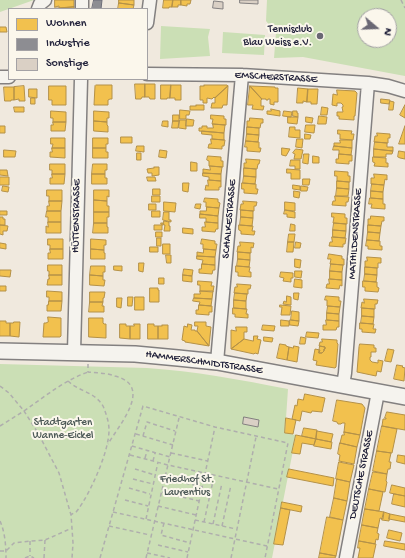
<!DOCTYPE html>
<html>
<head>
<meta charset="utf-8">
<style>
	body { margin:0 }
	#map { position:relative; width:405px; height:558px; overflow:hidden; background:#f0e9de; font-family:"Gochi Hand",sans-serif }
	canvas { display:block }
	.legend { position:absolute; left:8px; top:8px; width:140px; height:72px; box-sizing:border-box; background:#fbf7ec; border:1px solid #a4a2a5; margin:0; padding:5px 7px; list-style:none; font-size:12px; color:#22223b }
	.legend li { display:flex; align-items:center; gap:8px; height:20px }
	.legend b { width:20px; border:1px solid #a4a2a5 }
	.north { position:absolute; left:357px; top:8px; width:40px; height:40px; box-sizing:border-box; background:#fbf7ec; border:1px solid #a4a2a5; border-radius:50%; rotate:109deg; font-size:11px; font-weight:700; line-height:16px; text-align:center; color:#22223b }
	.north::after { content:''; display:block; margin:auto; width:14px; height:18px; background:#6a6874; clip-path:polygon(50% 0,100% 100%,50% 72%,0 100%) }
</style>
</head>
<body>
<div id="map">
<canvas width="405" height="558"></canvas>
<ul class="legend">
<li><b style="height:11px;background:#f2c14e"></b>Wohnen</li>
<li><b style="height:11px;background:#8d8d92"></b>Industrie</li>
<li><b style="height:11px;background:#dad0c5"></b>Sonstige</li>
</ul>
<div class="north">N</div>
</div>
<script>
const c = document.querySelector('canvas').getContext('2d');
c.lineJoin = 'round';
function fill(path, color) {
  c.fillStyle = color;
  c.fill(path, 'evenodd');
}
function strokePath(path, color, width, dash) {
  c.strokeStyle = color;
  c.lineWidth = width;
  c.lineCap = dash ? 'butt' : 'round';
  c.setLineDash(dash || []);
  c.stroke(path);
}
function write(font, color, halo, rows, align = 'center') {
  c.font = font + ' "Gochi Hand",sans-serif';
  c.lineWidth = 4;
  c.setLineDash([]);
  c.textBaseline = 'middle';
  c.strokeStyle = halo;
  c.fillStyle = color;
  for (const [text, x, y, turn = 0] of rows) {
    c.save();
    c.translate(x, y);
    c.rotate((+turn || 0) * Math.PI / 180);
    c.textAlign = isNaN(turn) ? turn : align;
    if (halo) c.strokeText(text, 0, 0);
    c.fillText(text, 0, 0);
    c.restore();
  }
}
const green = new Path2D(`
	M0 0H34L0 12Z
	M267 0H405V76L303 57 274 58 276 33 266 21ZM365 16H389V40H365Z
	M161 26 210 29 208 37 210 56 160 59Z
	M223 32 265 35 264 55 222 53Z
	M0 364 147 368C194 371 241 380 288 389L285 433 296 435 272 558H0Z`);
const homes = new Path2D(`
	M55 0H74V7L59 8V6L55 7Z
	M119 0H134V5L119 3Z
	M164 0H173L172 7H169V8H163Z
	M173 0H181V5H178V7H172Z
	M181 0H191L190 4H187V6L181 5Z
	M119 3 134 5 133 9H118Z
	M74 7V9H54V8H59Z
	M0 27H6L7 32H0Z
	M135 84H145V97H142L141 99H136Z
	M145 84H155V99H150L149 97H145Z
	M96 85H112V99H110L108 100V105H94L95 86Z
	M161 85H171L170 98H167V99H161Z
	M171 85H181V100H175V98H170Z
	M204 85H227L228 86 215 98 214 97 212 99 207 98V103H203V100H200V86H204Z
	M24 86 25 101H19V99L14 100V87Z
	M49 86H66V105H52V100H49Z
	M228 86 227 105H223L222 108H211L212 103H215V98Z
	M250 86 262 99 261 100V106H264L263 110 252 109 253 105H248Z
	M250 86 275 87V88H278V102H274V105L270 104V99H268V100H266V99H262Z
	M4 87H14V100H11V101H5Z
	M298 88 308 89 307 102 303 101V103H297Z
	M29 89H37V98L29 97Z
	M308 89H318L317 104H311V102H307Z
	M337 90 355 91 357 93 355 116H354V120L339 119V116H337V112H343L342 107H343V105L341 103H337V106L332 105 333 94 337 95Z
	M31 98H35V104H31Z
	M381 99 390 100 389 104 381 103Z
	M390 101 394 102 393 110H389Z
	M196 105H204V110H190V106H196Z
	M405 105V118L400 115Z
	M14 107H24V112H15Z
	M322 107 328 108 327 115H321Z
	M271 109 280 111V116L267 114V111H271Z
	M180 110 190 111 189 115H186V119H180Z
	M51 111 66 112V122H53V118H51Z
	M94 111 109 112V118H107V122L94 121Z
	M284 111 292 112 291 117 283 116Z
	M293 111H297V113H298V117L293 116Z
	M173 115H179V121H173Z
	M211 115 224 116V119H226V125L212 124 213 119H211Z
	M319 116 327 117 326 124H318Z
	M288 117H298L297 124 288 123Z
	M306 117 313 118 312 123 306 122Z
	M250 118 263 119V123H261L260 128 247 127V121H249Z
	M187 119 194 120 193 126H186Z
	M180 120H186V129L179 128Z
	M94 121 107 122V125L108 126V132L94 131Z
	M163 121H168V127L162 126Z
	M173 121H179L178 128H172Z
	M53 122H66L65 131H51V125H53Z
	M213 124 225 125 224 133 199 131V128H202V126H207V128H213Z
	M306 125H315L314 133 305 132Z
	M0 126H5V133H0Z
	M405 126V144H399Z
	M247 127 259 128V135L247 134Z
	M290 127H295V130H300V138L289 137Z
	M338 130 352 131 351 134H354L353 140 340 139V134H338Z
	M202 131 224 133V140L212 139V135L202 134Z
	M377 133 390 134V138H388V143L374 142 375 136H377Z
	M247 134 259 135 258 142 246 141Z
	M305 134 311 135 310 139H305Z
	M121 137H132V143H121Z
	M51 138H65V148H52L53 144H51Z
	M93 138H108V144H106V148H93Z
	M211 139 225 140 224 146H222V149L208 148 209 144H211Z
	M297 139H303L302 148 296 147Z
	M340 140H352V148L334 146V143H340Z
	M246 141 259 142V148H261L260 152 247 151V147H245Z
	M375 142 387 143V147H393V151L374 149Z
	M137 146H144V152L136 151Z
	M334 146 352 148 351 155 339 154V150H333Z
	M52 148H65V158L50 157V152H52Z
	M93 148H106V152H108V158H93Z
	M282 148 290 149 286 156 282 155Z
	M296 149 303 150 301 159H294L295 154 293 153Z
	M374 149 393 151 392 154H386V157H374Z
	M4 150 16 151 15 157H4Z
	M160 150 167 151 166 158 159 157Z
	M399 151 405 152V159L400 158 398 157Z
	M137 153H141V160H137Z
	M304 154H309L308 164 303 163Z
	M339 154 352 155V161H349V164L336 163V159H338Z
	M208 156 221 157V161H223V167L209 166V161L207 160Z
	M313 156 319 157V163H313Z
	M373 157 386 158V163H388V167L374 166 375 163 373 162Z
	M246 159 260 160 259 164H258L257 169 244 168V163H246Z
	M291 160H300V169H295V166H290Z
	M191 162 197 163V171H191Z
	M50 164H65V174H52V170H50Z
	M93 164H107V170H105V174H92Z
	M210 166 222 167 221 174 203 173V169L210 170Z
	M154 167H159V175L152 176V173H148L147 169 154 168Z
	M244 168 256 169V177L244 176Z
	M287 169 300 170V179H291V173H287Z
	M0 170H7L8 176 0 175Z
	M335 171 348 172V176H350V182L337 181V176H335Z
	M203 173 221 174V181L209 180V177L203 176Z
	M52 174H65L64 184H50V178H52Z
	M92 174H105V178H107V184H92Z
	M374 174 387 175V180L385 179 384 185 371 184V178H374Z
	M244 176 256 177 255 184 243 183Z
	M0 177H9V185H0Z
	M147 177H155L156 181H148Z
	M303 179H310L309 185H303Z
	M208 180 221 181V187H219V190H205L206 185 208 186Z
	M337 181 349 182V189L337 188Z
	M183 183H189L188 192 183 191Z
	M242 183 256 184V189H258L257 194 244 193V189H242Z
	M372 184 384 185 383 192 371 191Z
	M293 185 300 186V190L293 189Z
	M3 186 9 187 8 192 2 191Z
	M301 186 308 187 307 191H301Z
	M337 188 349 189 348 196H336Z
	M153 189H160V195H153Z
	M47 190H62V201H49V196H47Z
	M94 190H109V197L107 196V201L94 200Z
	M294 191 300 192 299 198 294 197Z
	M371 191 383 192V199L371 198Z
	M152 196H160V202H152Z
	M335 196 349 197 348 202H346V206L332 205 333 201H335Z
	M205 198 218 199V202L220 203 219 208 206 207V202H204Z
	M370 198 383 199V204H385V209L371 208 372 204H369Z
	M94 200 107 201V206H109V212H94Z
	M49 201H62L61 211H47V206H49Z
	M243 201 257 202 256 206H254V211L240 210 241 204H243Z
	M164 202 176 203 175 212 164 211Z
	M285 202 295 203V211L285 210Z
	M149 204H156V210H149Z
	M196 204H201L200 209 195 208Z
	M207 207 219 208 218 216 200 214V211H206Z
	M241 210 253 211V218L241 217Z
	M285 210 295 212V218L287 217V214H284Z
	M0 211H7V215H0Z
	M47 211H61V222H48V217H46Z
	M152 211H160V217H152Z
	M94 212H109V217H107V223H94Z
	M164 212H169V220H171V222L163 220Z
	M332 213 345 214V218H347V224L333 223 334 217H332Z
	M200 214 218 216V223L206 222V218H200Z
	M371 216 384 217V221H382L381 226 368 225V219H370Z
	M0 217H3V219H5V225H0Z
	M241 217 253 218 252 226 240 225Z
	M164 221 169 222V226H170V231H164L165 225H164Z
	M48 222H61V233H46V226L48 227Z
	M205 222 218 223V229H216L215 232 202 231V227H205Z
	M94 223H107V227H108V233H93Z
	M161 223H163V225H162V230H154V225H161Z
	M334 223 346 224V231L333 230Z
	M291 224 295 225V231H290Z
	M0 225 8 226 7 231H3V235L0 234Z
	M239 225 253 226 252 231H255L254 235 241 234V231L239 230Z
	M368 225 381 226 380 233 368 232Z
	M183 228 193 229V234L183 233Z
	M333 230 346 231 345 238 333 237Z
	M156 232H162V237H156Z
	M368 232 380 233 379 241 367 240Z
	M289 234H295L294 242H288Z
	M332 237 346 238 345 244H343V247L329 246 330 242H332Z
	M157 238H161V246H157Z
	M48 239H63V249H50V245H48Z
	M91 239 106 240V245H104V250L91 249Z
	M202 239 215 241V244H217L216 250 203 249V244H201Z
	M367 240 380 241V246H382V250L368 249V246H366Z
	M240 242 254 243 253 248 251 247V253L237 252 238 246H240Z
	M288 242H294L293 252H287Z
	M296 242 301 243 300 248H295Z
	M0 243 6 244V249L0 248Z
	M163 244H170V254H163Z
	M150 247H158V252H150Z
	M50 249H63V259H48V253H50Z
	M91 249 104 250V253H105V259H91Z
	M204 249 216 250 215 257 197 256V252L203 253Z
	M238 252 250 253V260L238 259Z
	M329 254 342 256V259H344V265L330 264 331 259H328Z
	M166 255H171V263H167Z
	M197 256 215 257V265L202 264 203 260 197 259Z
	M367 257 381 258V263H378V268L365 267V261H367Z
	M238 259 250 260 249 267 237 266Z
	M295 259 301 260 300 268 295 267Z
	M139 263H144L143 272 139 271Z
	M202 264 215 265V270H213L212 274 199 273V269H201Z
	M331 264 343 265 342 272 330 271Z
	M48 265H62V275H49V271H48Z
	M91 266H105V272H103V276L90 275Z
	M114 266H122V271L114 270Z
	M236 266 250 267 249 272H251V277L238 276V272H236Z
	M365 267 377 268V275L365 274Z
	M184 269 193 270 192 276 183 275Z
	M0 270H11L10 277 0 276Z
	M295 271H302L301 278 295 277Z
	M330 271 342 272V280L330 279Z
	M281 272 293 273V278H291V282L283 281 284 278 280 277Z
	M365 274 377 275 376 282 364 281Z
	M49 275H62V285H47L48 279H49Z
	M90 275 103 276V280H105L104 286 90 285Z
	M183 275 192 276V282L183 281Z
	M159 278H164V284H159Z
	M295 279 302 280V288L294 287Z
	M329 279 342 280V286L340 285 339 289 326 288 327 284H329Z
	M198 281 212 282 211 286H214L213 292 200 291V285H198Z
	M363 281 377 282V287L379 288 378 292 365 291V287H363Z
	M237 284 251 285 250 289H248V294L234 293 235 287H237Z
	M0 286H6V291H0Z
	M150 288H158V290H159V302H150Z
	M47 291 62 292V301H49V297H47Z
	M200 291H213L212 299 194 298V294H200Z
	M90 292H105L104 298H103V302H90Z
	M235 293 247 294 246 301 234 300Z
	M294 293H299L298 300 294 299Z
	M287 296 291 297V305L283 304 284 301 286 302Z
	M326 296 339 297V301H341L340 307 327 306V300H325Z
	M128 297H133L132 306H128Z
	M135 297H144V310H135Z
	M117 298H122L121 308 117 307Z
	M194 298 212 299 211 306 199 305 200 302 193 301Z
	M364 299 378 300 377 304H375V309L361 308 362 302 364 303Z
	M234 300 246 301V309L234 308Z
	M49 301H62L61 311H47V305H48Z
	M90 302H103L102 306H104V312H89Z
	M199 305 212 306V312H209V315L196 314V310H198Z
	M280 305 291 306 290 315H281L282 307H280Z
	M328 306 340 307 339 314 327 313Z
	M233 308 247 309 246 314H248V318L235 317V314H233Z
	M362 308 374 309V317L362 316Z
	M292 311 299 312V321L291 320Z
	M327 313 339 314V321L327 320Z
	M362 316 374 317 373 324 361 323Z
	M48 317 61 318V336L60 337H43L44 323H46L48 322Z
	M89 318H103V323L104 324H106V338L89 337Z
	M281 320 289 321V326H281Z
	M290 320 299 321 298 326 290 325Z
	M326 320 339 321V327H337L336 330H323V325H326Z
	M0 321H6V323H10V336H0Z
	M14 322H20L19 337 10 336V323H13Z
	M195 322H206V326L211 327 209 346 197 331 198 326H195Z
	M360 323 374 324 373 329H376L375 333 362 332V329H360Z
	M120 324H126V326H130V339L120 338Z
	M134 324H140V339H130V326H134Z
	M148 324H154V326H158V339H148Z
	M188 324 192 325 191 330H195V331H197L209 346 185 342V341L182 340 184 326 187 327Z
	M162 325H168V339H158V326H162Z
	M263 325 275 326 274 331 262 330Z
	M236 327H247V332H244V339L231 349V330L236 331Z
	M307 332 319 333 318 338 306 337Z
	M254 336H258L257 339 261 340 258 354 255 353 254 354 231 349 244 339 253 341Z
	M264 337 273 338 272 342 264 341Z
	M301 337 306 338 305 344H300Z
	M322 339 337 340V343L338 344 336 367 335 368 316 365 317 361 313 360 315 349 320 350 319 353H322L324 351V349H325V347L319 346 320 342H322Z
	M280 344 286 345V346L289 347 287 360 277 358Z
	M360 344 374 345V348H376V352H371V357H370V360L372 362 378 363V360L383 361 381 372 377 371 376 376 357 372 359 347Z
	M294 346 299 347 297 362 287 360 289 347 293 348Z
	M320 346 325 347V349H324V351L322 353H319Z
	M388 349 394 350 391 362 385 361Z
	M397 365 403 366 402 367 405 368 404 381 394 379Z
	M305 394 325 398 322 412 312 411 311 413 302 411 300 421 292 419 295 405 297 406 298 399 303 400Z
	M337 400 362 404 365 408 360 435 344 432 345 423H342L341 424H338L337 422 333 421Z
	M387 412 405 415V430L382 426 383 419H386V418H385Z
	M286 418 296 420 293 434 285 433Z
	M382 426 397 429 392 453 377 451Z
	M304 428 317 430 316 439 302 436Z
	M317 431 333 434 331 442 316 439Z
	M344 432 360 435 357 447 340 443 342 435H344Z
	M296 435 316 439 314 445 302 443 300 454 292 453Z
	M316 439 332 442 331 449 314 446Z
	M340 443 357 447 354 464 339 461 340 455 338 454Z
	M377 451 391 453 389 462H391L390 469H388L387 474 373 471Z
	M398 455 405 456V464L397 462Z
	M339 462 354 465 350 482 336 479Z
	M289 469 334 478 333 486 287 477Z
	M373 472 387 474 386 481 387 482 385 492 369 489Z
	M337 479 350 482 347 501 334 498Z
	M392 485 405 488V496L390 493Z
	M369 489 383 492 379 511 365 509Z
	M394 494 405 496V507L392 504Z
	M334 498 347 501 343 520 330 517Z
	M282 502 302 506 301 512 281 508Z
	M281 508 290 510 283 545 274 544Z
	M365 509 384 512 383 519 380 518 378 528 362 525Z
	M384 512 390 514 389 521 382 520Z
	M390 514 405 517V522L389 519Z
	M327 517 343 520 336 556 320 553Z
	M362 525 378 528 377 533 379 534 378 540 376 539 375 544 359 541Z
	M389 530 402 533 400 541 387 538Z
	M359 541 376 544 373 558H358L360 548H358Z
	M385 541 405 544V550L384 546Z
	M320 553 336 556 335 558H319Z`);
const industry = new Path2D(`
	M94 0H102L101 9H92Z`);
const building = new Path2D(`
	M240 0H258V4L240 3Z
	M214 1 223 2V9L213 8Z
	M244 417 259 420 258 427 243 424Z`);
const path = new Path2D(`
	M401 0 405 8
	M88 364V372C97 373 107 373 115 376 154 386 119 425 108 444
	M68 381C78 391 95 392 103 406 106 413 109 422 109 430 109 450 94 484 83 502 81 505 79 509 76 512 74 513 72 514 71 515
	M0 386 9 393 24 411C44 397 65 380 88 372
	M0 426 24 411 38 433 59 473 71 515 72 528 73 543 72 558
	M136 434 173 445
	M143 436 147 422 175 431
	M132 446 170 457
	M171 453 208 461
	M130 455 168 465 278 489
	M145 458 147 451
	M153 461 155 453
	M135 469 155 475
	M165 478 202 487
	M133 479 153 484
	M129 488 150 494
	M162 492 199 501
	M125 500 148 506
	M158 506 196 515
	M113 512 267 546
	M146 519 158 462
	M195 520 236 529
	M0 521C5 532 6 546 6 558
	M204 522 213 481
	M164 523 161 535 190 543
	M213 524 222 483
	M109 526 150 535
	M222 526 231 485
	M30 541V556
	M158 545 188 552
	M0 551H6L14 543 30 541 45 540 72 528
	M147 553 170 558
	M25 558 30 556 34 558
	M44 558 45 540
	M100 558 143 406 215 427 288 443 265 558
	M146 558 179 418
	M187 558 215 427
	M231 558 256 437`);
const minor = new Path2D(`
	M82 0V9
	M38 9 40 4 45 0
	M147 23 150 0
	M147 74 242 75 368 83 388 86 405 91
	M0 77H9
	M74 352 81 79
	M217 362 242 75
	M343 385 345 373 368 83
	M346 558 378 392`);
const major = new Path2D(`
	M0 351 135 354 178 358 217 362 405 397`);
const markers = [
	[320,36,4,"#6a6874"]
];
const poiNames = [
	["Tennisclub",312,30],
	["Blau Weiss e.V.",312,43]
];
const streetNames = [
	["EMSCHERSTRASSE",276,78,3],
	["HÜTTENSTRASSE",77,216,-89],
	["SCHALKESTRASSE",230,219,-85],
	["MATHILDENSTRASSE",356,234,-86],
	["HAMMERSCHMIDTSTRASSE",204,363,8],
	["DEUTSCHE STRASSE",362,475,-79]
];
const parkNames = [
	["Stadtgarten",63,423],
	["Wanne-Eickel",63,436],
	["Friedhof St.",187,480],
	["Laurentius",187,493]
];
fill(green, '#cbdfb5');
fill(homes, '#f2c14e');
strokePath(homes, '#b49148', 1);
fill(industry, '#8d8d92');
strokePath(industry, '#6d6d78', 1);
fill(building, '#dad0c5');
strokePath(building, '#838080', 1);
strokePath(minor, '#838080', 15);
strokePath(major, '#838080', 18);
strokePath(path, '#afaead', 1.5, [4, 3]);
strokePath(minor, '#f5f3ee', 12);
strokePath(major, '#f5f3ee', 15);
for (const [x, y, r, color] of markers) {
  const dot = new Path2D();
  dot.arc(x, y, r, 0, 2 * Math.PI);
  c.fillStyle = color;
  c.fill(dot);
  strokePath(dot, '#fbf7ec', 1.5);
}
write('11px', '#22223b', '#fbf7ec', poiNames, 'right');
write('11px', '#22223b', '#fbf7ec', streetNames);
write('11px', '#4b5856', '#fbf7ec', parkNames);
</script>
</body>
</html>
